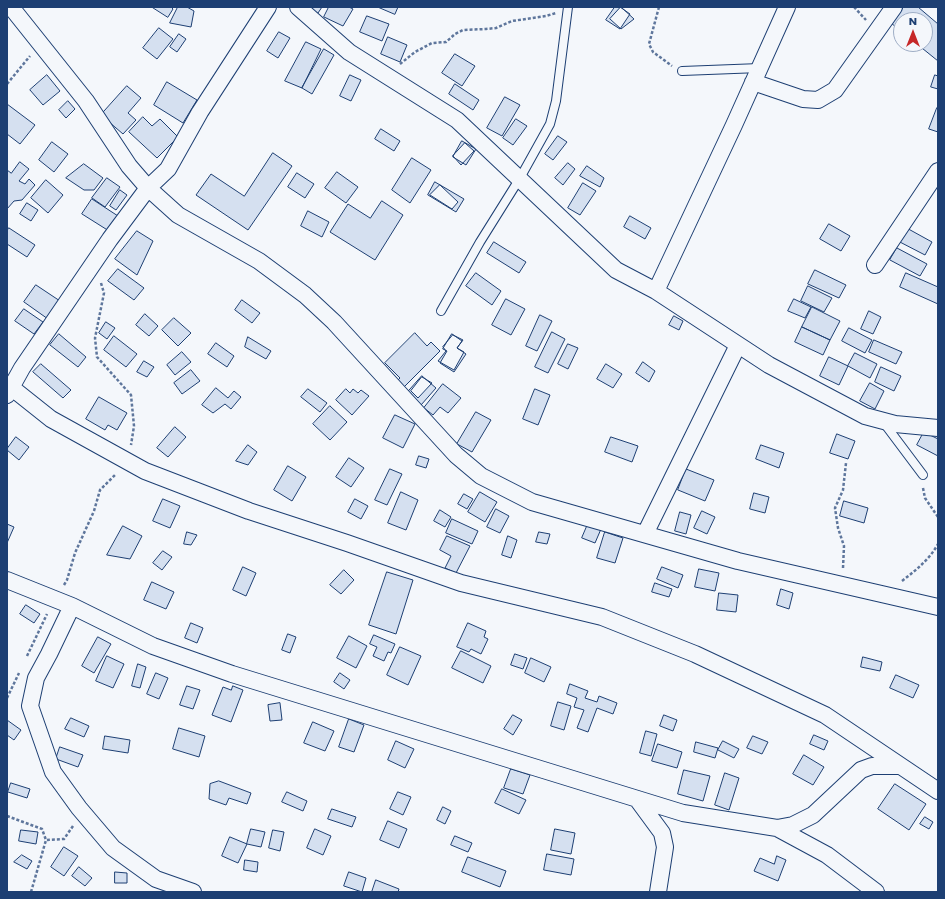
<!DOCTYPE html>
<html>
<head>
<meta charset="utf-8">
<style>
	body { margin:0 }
	#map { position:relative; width:945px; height:899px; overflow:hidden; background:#f4f7fb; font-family:Poppins,sans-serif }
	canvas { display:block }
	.frame { position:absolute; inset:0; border:8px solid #1d3f73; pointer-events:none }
	.north { position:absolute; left:893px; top:12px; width:40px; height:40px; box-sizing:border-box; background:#f4f7fb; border:1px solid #9eadc5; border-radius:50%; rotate:0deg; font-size:11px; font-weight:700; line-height:16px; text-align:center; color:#1d3f73 }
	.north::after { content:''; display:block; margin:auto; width:14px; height:18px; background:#c62828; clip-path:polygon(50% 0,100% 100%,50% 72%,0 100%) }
</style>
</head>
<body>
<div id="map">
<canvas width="945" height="899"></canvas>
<div class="frame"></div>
<div class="north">N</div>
</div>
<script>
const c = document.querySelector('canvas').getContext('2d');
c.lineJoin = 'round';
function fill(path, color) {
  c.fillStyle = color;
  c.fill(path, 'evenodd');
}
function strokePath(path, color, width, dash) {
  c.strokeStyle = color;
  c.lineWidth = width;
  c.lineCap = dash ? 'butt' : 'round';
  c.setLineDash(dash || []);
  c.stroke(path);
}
const building = new Path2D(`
	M152 7H171L173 9 168 17Z
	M178 7H187L194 11 191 27 170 23Z
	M308 7H322L318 13Z
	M329 7H349L353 9 343 26 324 17Z
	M378 7H398L395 14Z
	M615 7H620L630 14 620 29 606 20Z
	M621 7 634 19 621 29 610 19Z
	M904 7H918L938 24V61L917 44H925V20H901V31L891 23Z
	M367 16 389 24 382 41 360 32Z
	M159 28 173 39 157 59 143 48Z
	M279 32 290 38 278 58 267 51Z
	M179 34 186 39 177 52 170 47Z
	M388 37 407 45 400 62 381 54Z
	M306 42 321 49 302 88 285 81Z
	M324 49 334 55 312 94 302 88Z
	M455 54 475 66 462 86 442 73Z
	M47 75 60 91 43 105 30 90Z
	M350 75 361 80 351 101 340 96Z
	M935 75 938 76V89L931 87Z
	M167 82 197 100 183 123 154 105Z
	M455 84 479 100 473 110 449 94Z
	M127 86 141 98 128 113 136 120 123 134 101 115Z
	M505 97 520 105 502 136 487 128Z
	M68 101 75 109 66 118 59 110Z
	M7 104 35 125 20 144 7 134Z
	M937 108 938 109V132L929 129Z
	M143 117 152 126 160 119 178 137 157 158 129 132Z
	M516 119 527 126 513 145 503 138Z
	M381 129 400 141 394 151 375 139Z
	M558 136 567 142 553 160 545 154Z
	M462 141 476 149 466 165 453 157Z
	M52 142 68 154 54 172 39 160Z
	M465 143 474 151 461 165 453 156Z
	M273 153 292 166 248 230 196 195 211 174 244 196Z
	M412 158 431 170 410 203 392 190Z
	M20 162 29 169 19 181 25 184 29 179 35 185 22 200 14 201 7 209V170L11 173Z
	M568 163 575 169 563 185 555 178Z
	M84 164 103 178 94 190H84L66 178Z
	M587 166 604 178 600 187 580 176Z
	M337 172 358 187 346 203 325 188Z
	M297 173 314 184 305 198 288 187Z
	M107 178 120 187 105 207 92 198Z
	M46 180 63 195 48 213 31 198Z
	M435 182 464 199 456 212 428 195Z
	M583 183 596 191 580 215 568 208Z
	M440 185 458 202 452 209 430 195Z
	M120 190 127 195 116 210 110 206Z
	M92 199 118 216 109 231 82 214Z
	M382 201 403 215 375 260 330 232 348 204 370 218Z
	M27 203 38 210 31 221 20 214Z
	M308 211 329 222 322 237 301 226Z
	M630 216 651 228 645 239 624 227Z
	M829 224 850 236 841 251 820 239Z
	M903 226 932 242 925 255 896 240Z
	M9 228 35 245 27 257 7 244V231Z
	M137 231 153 241 137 275 115 259Z
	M494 242 526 262 519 273 487 253Z
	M897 248 927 264 920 276 890 260Z
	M118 269 144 288 134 300 108 281Z
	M815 270 846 285 839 298 808 284Z
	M476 273 501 291 492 305 466 286Z
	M906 273 938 287V304L900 287Z
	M36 285 60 301 48 319 24 302Z
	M808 286 832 298 824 312 801 301Z
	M506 299 525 309 511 335 492 325Z
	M794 299 811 307 805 318 788 311Z
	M242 300 260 313 252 323 235 310Z
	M812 307 840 321 830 340 802 327Z
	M24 309 43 322 34 334 15 321Z
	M869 311 881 317 873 334 861 329Z
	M145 314 158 326 149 336 136 325Z
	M540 315 552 321 537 351 526 346Z
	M674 316 683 321 679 330 669 325Z
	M174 318 191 333 178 346 162 330Z
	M106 322 115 328 107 339 99 333Z
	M802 327 830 340 823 355 795 342Z
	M849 328 872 340 865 353 842 341Z
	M552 332 565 339 548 373 535 367Z
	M415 333 427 346 431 342 440 351 403 388 396 382 400 378 385 363Z
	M59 334 86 357 78 367 50 345Z
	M452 334 462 341 457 348 466 354 454 372 440 363 447 351 443 349Z
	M453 335 463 340 457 348 464 352 454 370 438 361 446 351 443 347Z
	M114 336 137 354 126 367 104 350Z
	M248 337 271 351 266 359 245 347Z
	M874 340 902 352 896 364 869 352Z
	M216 343 234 356 227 367 208 354Z
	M568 344 578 348 568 369 558 364Z
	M182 352 191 362 175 375 167 365Z
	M855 353 877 364 870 378 848 366Z
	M829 357 848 366 839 385 820 376Z
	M144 361 154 367 147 377 137 372Z
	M643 362 655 371 649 382 636 373Z
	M41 364 71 390 63 398 33 372Z
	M606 364 622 374 613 388 597 379Z
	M881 367 901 376 894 391 875 382Z
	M191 370 200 381 182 394 174 383Z
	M422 376 436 388 421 405 407 393Z
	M422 377 432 383 418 398 411 391Z
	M870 383 884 391 875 409 860 401Z
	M443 384 461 398 448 413 440 407 433 415 424 408Z
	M216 388 228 398 234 391 241 397 231 409 225 404 213 413 202 405Z
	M308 389 327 403 320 412 301 397Z
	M346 389 350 393 353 389 358 393 361 390 369 396 352 415 336 400Z
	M535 389 550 395 538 425 523 419Z
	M99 397 127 413 117 430 108 425 105 430 86 419Z
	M330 406 347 422 330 440 313 424Z
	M476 412 491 420 472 452 457 444Z
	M395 415 415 424 403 448 383 438Z
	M175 427 186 437 168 457 157 448Z
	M924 432 938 439V456L917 445Z
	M837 434 855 441 848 459 830 453Z
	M16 437 29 447 19 460 7 450V449Z
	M611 437 638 446 632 462 605 452Z
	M248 445 257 452 248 465 236 461Z
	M761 445 784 453 779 468 756 459Z
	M419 456 429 459 426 468 416 465Z
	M349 458 364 468 351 487 336 477Z
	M288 466 306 477 292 501 274 490Z
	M390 469 402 474 387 505 375 500Z
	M686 469 714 480 705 501 678 490Z
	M401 492 418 500 406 530 388 523Z
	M480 492 497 502 485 522 468 512Z
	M754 493 769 497 765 513 750 509Z
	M464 494 473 499 467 509 458 504Z
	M163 499 180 506 170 528 153 521Z
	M355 499 368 506 361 519 348 512Z
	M844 501 868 508 864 523 840 516Z
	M496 509 509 516 500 533 487 527Z
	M440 510 451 517 445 527 434 521Z
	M702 511 715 517 707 534 694 528Z
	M680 512 691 515 686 534 675 531Z
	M452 519 478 531 472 544 446 533Z
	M7 524 14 527 7 543Z
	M588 524 601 529 595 543 582 538Z
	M123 526 142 536 130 559 107 555Z
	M187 532 197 535 191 545 184 544Z
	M539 532 550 534 547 544 536 542Z
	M605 532 623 538 615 563 597 558Z
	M447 536 470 546 456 573 445 568 451 556 440 550Z
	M508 536 517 540 511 558 502 555Z
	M163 551 172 557 162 570 153 563Z
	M243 567 256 573 246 596 233 590Z
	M662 567 683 575 678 588 657 579Z
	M699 569 719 573 715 591 695 587Z
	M344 570 354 580 341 594 330 585Z
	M387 572 413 580 396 634 369 625Z
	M152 582 174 592 166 609 144 600Z
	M655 583 672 589 669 597 652 592Z
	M781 589 793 593 789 609 777 605Z
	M719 593 738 595 736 612 717 610Z
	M26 605 40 614 34 623 20 614Z
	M191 623 203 628 197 643 185 638Z
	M468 623 486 631 484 637 488 639 481 654 471 649 469 652 457 647Z
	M288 634 296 637 290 653 282 650Z
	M374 635 395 644 391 653 388 652 384 661 373 656 377 647 370 644Z
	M349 636 367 646 356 668 337 658Z
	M98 637 111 644 94 673 82 666Z
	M400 647 421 656 408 685 387 675Z
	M461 651 491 666 483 683 452 668Z
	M515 654 527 658 523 669 511 665Z
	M107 656 124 664 113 688 96 681Z
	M863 657 882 662 880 671 861 667Z
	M531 658 551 667 544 682 525 673Z
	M138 664 146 667 140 688 132 686Z
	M156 673 168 678 159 699 147 694Z
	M340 673 350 680 344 689 334 682Z
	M896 675 919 685 913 698 890 688Z
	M570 684 588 691 585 698 597 702 599 696 617 703 613 714 597 708 588 732 577 728 584 710 574 707 577 698 567 694Z
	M187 686 200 690 193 709 180 705Z
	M233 686 243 690 231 722 212 715 223 687 231 690Z
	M558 702 571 706 564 730 551 726Z
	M280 703 282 720 270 721 268 705Z
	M513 715 522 720 513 735 504 729Z
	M664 715 677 720 673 731 660 726Z
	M71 718 89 726 84 737 65 729Z
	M349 719 364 725 354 752 339 747Z
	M7 720 21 730 14 740 7 735Z
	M313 722 334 731 325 751 304 743Z
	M179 728 205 736 199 757 173 749Z
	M646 731 657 734 651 756 640 753Z
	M814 735 828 741 824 750 810 744Z
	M105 736 130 740 128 753 103 749Z
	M753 736 768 742 762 754 747 748Z
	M396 741 414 749 405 768 388 760Z
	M723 741 739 749 734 758 718 750Z
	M696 742 718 748 715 758 694 752Z
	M658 744 682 752 677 768 652 761Z
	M60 747 83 755 78 767 56 759Z
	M804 755 824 767 813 785 793 774Z
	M511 769 530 775 523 794 504 788Z
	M684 770 710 776 703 801 678 794Z
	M725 773 739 778 729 810 715 805Z
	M219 781 251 793 247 804 229 798 226 805 209 799 210 784Z
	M11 783 30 789 27 798 8 792Z
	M895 784 926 804 909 830 878 809Z
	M502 789 526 800 519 814 495 803Z
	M287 792 307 801 303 811 282 802Z
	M398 792 411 797 403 815 390 809Z
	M443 807 451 811 445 824 437 820Z
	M332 809 356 817 352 827 328 819Z
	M925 817 933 822 929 829 920 824Z
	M388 821 407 829 399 848 380 840Z
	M251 829 265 832 261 847 247 844Z
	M315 829 331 836 323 855 307 848Z
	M555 829 575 833 571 854 551 850Z
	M21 830 38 832 36 844 19 841Z
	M273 830 284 832 280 851 269 848Z
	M455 836 472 843 468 852 451 845Z
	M230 837 247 844 238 863 222 856Z
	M64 847 78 856 64 876 51 867Z
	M547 854 574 859 571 875 544 870Z
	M22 855 32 861 27 869 14 862Z
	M777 856 786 860 778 881 754 871 760 858 774 864Z
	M468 857 506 871 500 887 462 872Z
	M245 860 258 862 257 872 244 870Z
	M79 867 92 878 85 886 72 876Z
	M115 872 127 873V883H115Z
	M349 872 366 878 362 892 344 886Z
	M376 880 399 889 398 892H372Z`);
const path = new Path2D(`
	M659 7 649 44 653 52 672 66
	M854 7 866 20
	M400 64 415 52 432 43 446 42 455 34 463 30 486 29 496 28 512 21 546 16 556 13
	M7 84 30 56
	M101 283 104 293 95 338 97 357 131 395 134 426 131 445
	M923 488 925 498 938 517
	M843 568 844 546 838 528 835 508 843 490 846 463
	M902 581C916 570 929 560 938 544
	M64 585 67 580 75 553 94 511 100 490 116 474
	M27 656 47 614
	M7 698 19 673
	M7 816 42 829 46 840
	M31 892 46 840 64 839 73 826`);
const service = new Path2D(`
	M682 71 760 68
	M441 311 480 242 520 178 550 124 556 101 568 7
	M884 423 923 475`);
const minor = new Path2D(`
	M11 7 86 101 129 166 148 188 178 215 259 261 305 295 334 322 456 455 481 476 532 502 738 561 938 607
	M298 7 349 52 457 120 616 270 656 291 769 365 865 416 895 424 938 428
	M753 82 803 99 818 100 835 90 894 7
	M875 265 938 171
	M656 291 734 125 787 7
	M7 384 51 419 145 471 249 511 347 543 461 583 602 617 695 654 825 715 938 791
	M7 395 22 368 110 239 148 188 168 169 200 112 268 7
	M645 534 738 345
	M7 580 72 606 153 646 232 674 683 813 777 828 793 825 813 815 861 770 872 766H899
	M72 606 49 654 36 678 30 706 53 772 79 808 113 848 156 879 193 892
	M637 799 662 833 665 847 658 892
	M777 828 827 855 876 892`);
fill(building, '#d5e0f0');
strokePath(building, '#1d3f73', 1);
strokePath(service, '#1d3f73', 10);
strokePath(minor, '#1d3f73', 18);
strokePath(path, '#5e769c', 2.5, [3, 2]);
strokePath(service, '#f4f7fb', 8);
strokePath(minor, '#f4f7fb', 16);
</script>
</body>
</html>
